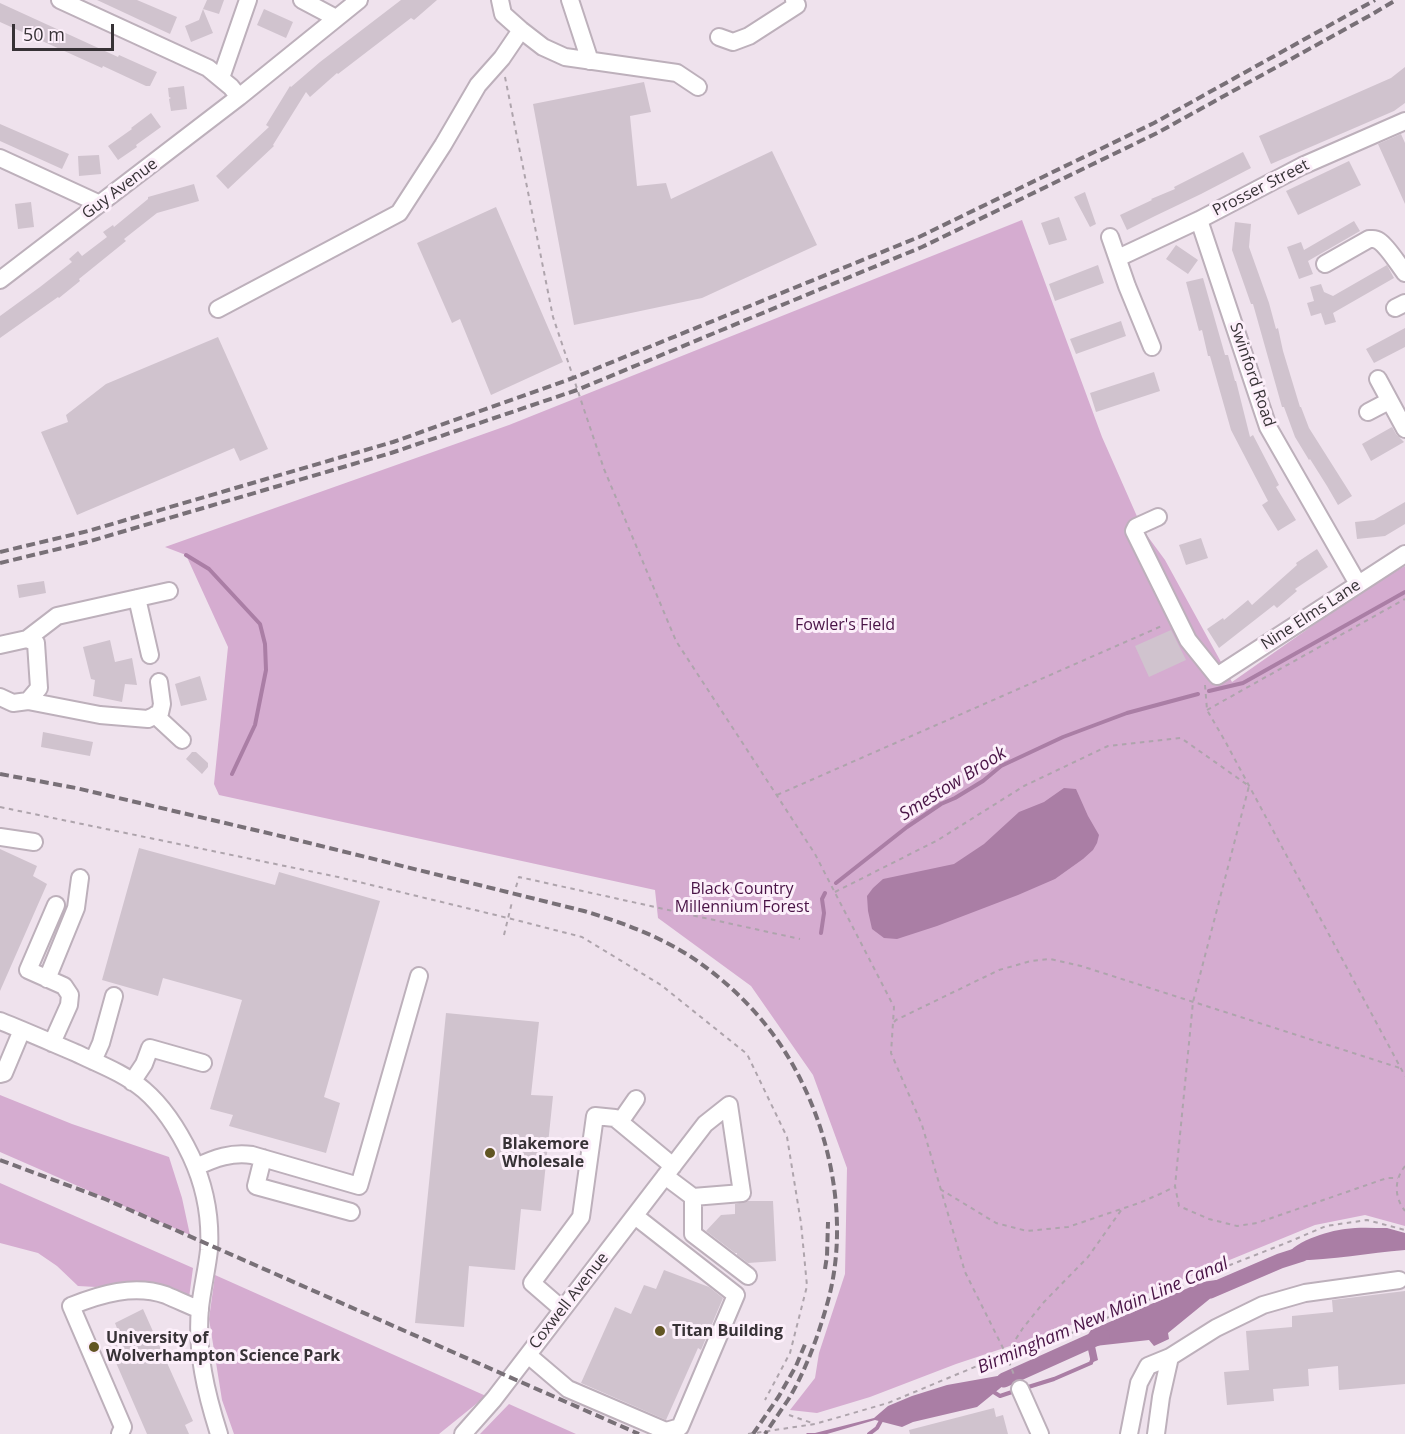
<!DOCTYPE html>
<html>
<head>
<meta charset="utf-8">
<style>
	body { margin:0 }
	#map { position:relative; width:1405px; height:1434px; overflow:hidden; background:#efe2ed; font-family:"Open Sans",sans-serif }
	canvas { display:block }
	.scale { position:absolute; left:12px; top:24px; width:102px; height:27px; box-sizing:border-box; border:3px solid #373236; border-top:0; padding-left:8px; font-size:18px; line-height:21px; white-space:nowrap; color:#373236; -webkit-text-stroke:4px #fceffa; paint-order:stroke }
</style>
</head>
<body>
<div id="map">
<canvas width="1405" height="1434"></canvas>
<div class="scale">50 m</div>
</div>
<script>
const c = document.querySelector('canvas').getContext('2d');
c.lineJoin = 'round';
function fill(path, color) {
  c.fillStyle = color;
  c.fill(path, 'evenodd');
}
function strokePath(path, color, width, dash) {
  c.strokeStyle = color;
  c.lineWidth = width;
  c.lineCap = dash ? 'butt' : 'round';
  c.setLineDash(dash || []);
  c.stroke(path);
}
function write(font, color, halo, rows, align = 'center') {
  c.font = font + ' "Open Sans",sans-serif';
  c.lineWidth = 6;
  c.setLineDash([]);
  c.textBaseline = 'middle';
  c.strokeStyle = halo;
  c.fillStyle = color;
  for (const [text, x, y, turn = 0] of rows) {
    c.save();
    c.translate(x, y);
    c.rotate((+turn || 0) * Math.PI / 180);
    c.textAlign = isNaN(turn) ? turn : align;
    if (halo) c.strokeText(text, 0, 0);
    c.fillText(text, 0, 0);
    c.restore();
  }
}
const green = new Path2D(`
	M1022 220 1102 437 1143 530 1165 560 1232 682 1362 591 1405 566V1226L1365 1215 1315 1225 1061 1329 956 1364 870 1397 817 1413 790 1410 815 1378 819 1353 845 1274 847 1168 813 1075 751 986 658 918 655 890 219 795 214 784 228 647 186 555 165 547 509 425Z
	M0 1095 72 1124 169 1157 182 1198 190 1235 0 1152Z
	M0 1183 193 1268 189 1298 147 1282 96 1287 78 1286 57 1266 38 1253 0 1243Z
	M215 1275 486 1396 439 1434H234L222 1400 209 1319Z
	M509 1404 576 1434H480Z`);
const water = new Path2D(`
	M1064 788 1076 789 1088 816 1099 835 1097 843 1093 850 1083 859 1055 879 1018 895 937 926 897 939 884 938 872 929 868 911 867 896 873 888 883 879 954 864 984 844 1019 812 1044 802Z
	M1387 1228 1405 1233V1250C1365 1253 1324 1262 1284 1260 1290 1242 1328 1231 1345 1229 1358 1227 1373 1228 1387 1228Z
	M1216 1280 1228 1284 1168 1333 1169 1339 1154 1346 1149 1340 1095 1346 1098 1360 1091 1363 1087 1345 1084 1343 1085 1339 1091 1330 1202 1282Z
	M1020 1372 977 1407 913 1422 902 1427 875 1420 827 1434H806L807 1433H815L874 1418 888 1406 912 1396 947 1385Z`);
const stream = new Path2D(`
	M186 555 209 569 260 624 265 644 266 670 255 725 232 774
	M1209 691 1243 683 1405 592
	M836 883 907 827 941 804 955 798 983 781 1001 766 1063 737 1127 713 1198 694
	M821 933 824 913 822 899 825 893
	M1025 1388 1054 1379 1091 1363 1092 1360
	M992 1391 1000 1396 1015 1391
	M869 1434 877 1428 883 1417`);
const canal = new Path2D(`
	M1210 1291 1280 1261 1302 1254
	M1004 1380 1102 1336`);
const building = new Path2D(`
	M97 0H137L177 17 170 34Z
	M207 0H224L219 14 203 9Z
	M401 0H437L414 20 411 18 338 74 337 73 310 97 306 92 273 145 274 146 228 189 216 176 269 127 266 125 290 86 291 87 320 62Z
	M0 3 118 57 119 55 157 72 150 86H146L103 66 102 68 0 22Z
	M203 9 213 33 191 42 185 26 199 20Z
	M264 9 293 22 286 38 257 25Z
	M1405 67V103L1394 111 1271 164 1259 136 1391 78Z
	M644 82 651 112 630 116 637 186 666 183 671 199 772 151 817 245 702 298 574 325 533 104Z
	M184 86 187 109 171 111 169 99 171 98 169 97 168 88Z
	M151 113 161 127 136 145 137 147 118 160 108 146 132 129 131 128Z
	M0 124 69 154 62 169 0 141Z
	M1401 134 1405 143V204L1378 144Z
	M1243 152 1251 168 1201 194 1155 216 1127 230 1120 215 1152 200 1151 199 1175 189 1174 187Z
	M99 155 101 174 79 176 78 156Z
	M1349 161 1361 185 1298 215 1286 191Z
	M194 184 199 201 157 213 124 239 126 241 79 279 80 281 59 298 58 297 0 338V316L40 287 72 262 69 259 78 251 82 256 107 237 103 232 113 225 114 227 148 199V197Z
	M1085 192 1096 224 1090 227 1074 197Z
	M31 202 34 227 18 229 15 204Z
	M496 207 563 362 491 395 460 319 452 323 417 243Z
	M1059 217 1067 240 1049 245 1041 223Z
	M1354 221 1360 231 1308 261 1313 274 1299 279 1287 247 1301 242 1304 250Z
	M1235 222 1251 224 1249 247 1269 303 1276 329 1278 328 1283 351 1300 407H1301L1309 428 1352 496 1338 505 1327 486 1310 459 1309 460 1295 437 1284 407H1282L1253 304H1251L1232 250Z
	M1176 245 1198 260 1188 274 1166 259Z
	M1098 265 1104 283 1055 301 1049 284Z
	M1387 265 1394 278 1333 313 1336 322 1325 325 1321 313 1311 316 1307 303 1314 301 1310 287 1321 284 1324 292 1333 296Z
	M1203 278 1225 355H1228L1235 381H1236L1250 437 1253 435 1279 485 1276 487 1296 520 1278 531 1262 505 1268 501 1231 430 1210 356H1208L1202 330 1199 331 1186 282Z
	M1121 321 1126 336 1076 354 1070 339Z
	M1405 328V347L1374 363 1366 349Z
	M218 337 268 449 240 461 234 448 77 515 41 432 68 422 66 415 106 384Z
	M1154 372 1160 391 1096 412 1090 393Z
	M1392 427 1396 434 1404 442 1371 461 1362 444Z
	M1405 502V524L1385 536 1357 539 1355 522 1374 520Z
	M1201 538 1208 558 1186 565 1179 545Z
	M1317 549 1328 567 1295 589 1297 591 1277 608 1274 605 1219 648 1207 629 1223 618 1224 620 1248 600 1252 605 1297 565 1296 563Z
	M44 581 46 593 19 598 17 585Z
	M1171 630 1186 660 1149 677 1135 646Z
	M110 640 115 662 132 658 137 685 125 684 122 702 93 696 95 680 91 679 83 647Z
	M200 676 207 700 181 706 175 684Z
	M43 732 93 742 90 756 41 747Z
	M192 752H196L208 763V767L202 774 186 759Z
	M139 848 275 885 279 872 380 901 324 1097 340 1103 326 1153 229 1126 233 1115 210 1109 242 1000 163 978 158 996 102 980Z
	M0 849 37 866 33 876 47 884 0 991Z
	M446 1013 539 1022 531 1095 553 1096 541 1211 521 1209 515 1270 469 1266 464 1327 415 1323Z
	M748 1201H773L776 1261 748 1263 737 1255V1253H735L706 1231 721 1215 735 1214V1204Z
	M664 1270 709 1287 723 1298 701 1350 698 1348 666 1420 581 1383 615 1307 631 1314 644 1285 656 1289Z
	M1405 1291V1384L1339 1390 1338 1366 1308 1369 1309 1386 1273 1389 1274 1401 1227 1405 1224 1372 1249 1370 1246 1331 1292 1327V1316L1333 1312 1332 1300Z
	M143 1309 193 1421 185 1425 189 1434H147L107 1342 120 1336 115 1323Z
	M994 1408 996 1417 1003 1415 1008 1434H910L909 1430Z`);
const path = new Path2D(`
	M505 77 553 317 604 469 676 641 815 854 894 1007 891 1053 922 1125 965 1272 1006 1354 1014 1375
	M1205 685 1207 710 1225 741 1405 1076
	M1207 710 1405 599
	M777 795 1164 625
	M0 807 338 877 508 918 582 937 661 985 747 1054 787 1137 801 1223 807 1286 790 1353 765 1400
	M516 887 519 877 800 939
	M835 892 938 840 1024 786 1108 746 1181 738 1249 786 1193 1002 1175 1186 1179 1206 1209 1219 1237 1226 1257 1223 1387 1178H1398
	M504 935 512 902
	M894 1022 896 1020 999 970 1031 961 1050 959 1081 966 1400 1068
	M1405 1166C1394 1180 1394 1197 1405 1211
	M940 1189 996 1223 1027 1231 1068 1227 1139 1203 1160 1194 1174 1187
	M1006 1354 1023 1328 1044 1302 1088 1257 1122 1209
	M789 1415 812 1423
	M748 1434 815 1424 888 1403 1006 1354 1018 1356 1230 1265 1291 1241 1326 1226 1367 1220 1405 1230`);
const minor = new Path2D(`
	M60 0 208 68 231 87 239 97
	M302 0 336 18
	M500 0 503 14 521 30 543 47 565 57 677 73 698 87
	M570 0 590 61
	M719 37 733 42 749 36 797 5 794 0
	M221 78 248 0
	M0 158 100 204
	M1199 220 1268 427 1358 584
	M1110 237 1127 286 1152 347
	M1118 258 1199 220 1302 166 1405 121
	M1325 264 1369 239C1374 239 1375 238 1379 241 1388 247 1398 264 1405 273
	M0 280 239 97 359 0
	M1395 308 1405 303
	M218 309 399 213 443 145 478 85 502 58 521 30
	M1378 379 1405 429
	M1368 412 1389 401
	M1158 517 1136 527 1134 531 1188 640 1217 676 1405 554
	M137 598 150 655
	M27 639 57 616 169 591
	M0 645 27 639 36 643 39 688 28 701 13 703 0 697
	M28 701 100 715 148 719 160 713 162 704 159 682
	M155 715 182 740
	M0 837 34 842
	M47 979 76 908 80 878
	M0 1021C25 1031 50 1042 76 1053 99 1064 124 1073 144 1090 165 1108 179 1131 191 1156 205 1186 211 1217 209 1250 207 1269 202 1289 200 1308 196 1352 206 1393 219 1434
	M52 1043 69 1005 70 995 64 986 28 970 56 905
	M93 1061 101 1043 114 996
	M0 1074 4 1073 22 1030
	M132 1082 144 1064 150 1048 203 1063
	M620 1122 636 1099
	M263 1158 256 1186 351 1212
	M196 1167C215 1158 232 1152 252 1155L359 1186 419 976
	M693 1197V1234L748 1276
	M562 1309 532 1283 581 1217 595 1116 615 1118 673 1166
	M528 1355 568 1389 666 1431 680 1427 736 1295 635 1216
	M1020 1389 1040 1434
	M120 1434 123 1427 71 1306C101 1294 134 1284 166 1295 177 1300 189 1305 200 1310
	M463 1434 494 1399 705 1124 729 1105 742 1193 693 1197 665 1176
	M1129 1434 1139 1383 1148 1366 1170 1357 1216 1328 1263 1305 1305 1293 1399 1280
	M1156 1434 1161 1397 1170 1357`);
const rail = new Path2D(`
	M0 552 88 531 393 442 573 378 919 237 1154 123 1375 0
	M0 563 87 542 391 453 577 390 922 247 1157 133 1369 16 1396 0
	M0 774 76 788 289 838 584 911C624 923 665 938 700 963 731 985 760 1014 782 1047 830 1121 852 1222 826 1308 817 1339 805 1372 788 1400 780 1412 772 1423 765 1434
	M0 1160 105 1199 639 1434
	M825 1269 827 1256 828 1222
	M753 1434 779 1396 796 1366 806 1342`);
const markers = [
	[490,1153,6,"#615522"],
	[660,1331,6,"#615522"],
	[94,1347,6,"#615522"]
];
const streetNames = [
	["Prosser Street",1261,188,-27],
	["Guy Avenue",120,189,-37],
	["Swinford Road",1252,375,71],
	["Nine Elms Lane",1311,615,-33],
	["Coxwell Avenue",569,1301,-52]
];
const parkNames = [
	["Fowler's Field",845,625],
	["Black Country",742,889],
	["Millennium Forest",742,907]
];
const poiNames = [
	["Blakemore",502,1144],
	["Wholesale",502,1162],
	["Titan Building",672,1331],
	["University of",106,1338],
	["Wolverhampton Science Park",106,1356]
];
const waterNames = [
	["Smestow Brook",953,784,-32],
	["Birmingham New Main Line Canal",1103,1316,-23]
];
fill(green, '#d5acd0');
fill(water, '#aa7ea5');
strokePath(stream, '#aa7ea5', 4);
strokePath(canal, '#aa7ea5', 15);
fill(building, '#d0c3ce');
strokePath(minor, '#bdb0bb', 20);
strokePath(path, '#aea4ac', 2, [4.5, 4.5]);
strokePath(minor, '#fff', 16);
strokePath(rail, '#787077', 4, [9, 4.5]);
for (const [x, y, r, color] of markers) {
  const dot = new Path2D();
  dot.arc(x, y, r, 0, 2 * Math.PI);
  c.fillStyle = color;
  c.fill(dot);
  strokePath(dot, '#fceffa', 2);
}
write('16px', '#373236', '#fceffa', streetNames);
write('16px', '#491346', '#fceffa', parkNames);
write('bold 16px', '#373236', '#fceffa', poiNames, 'left');
write('italic 18px', '#491446', '#fceffa', waterNames);
</script>
</body>
</html>
